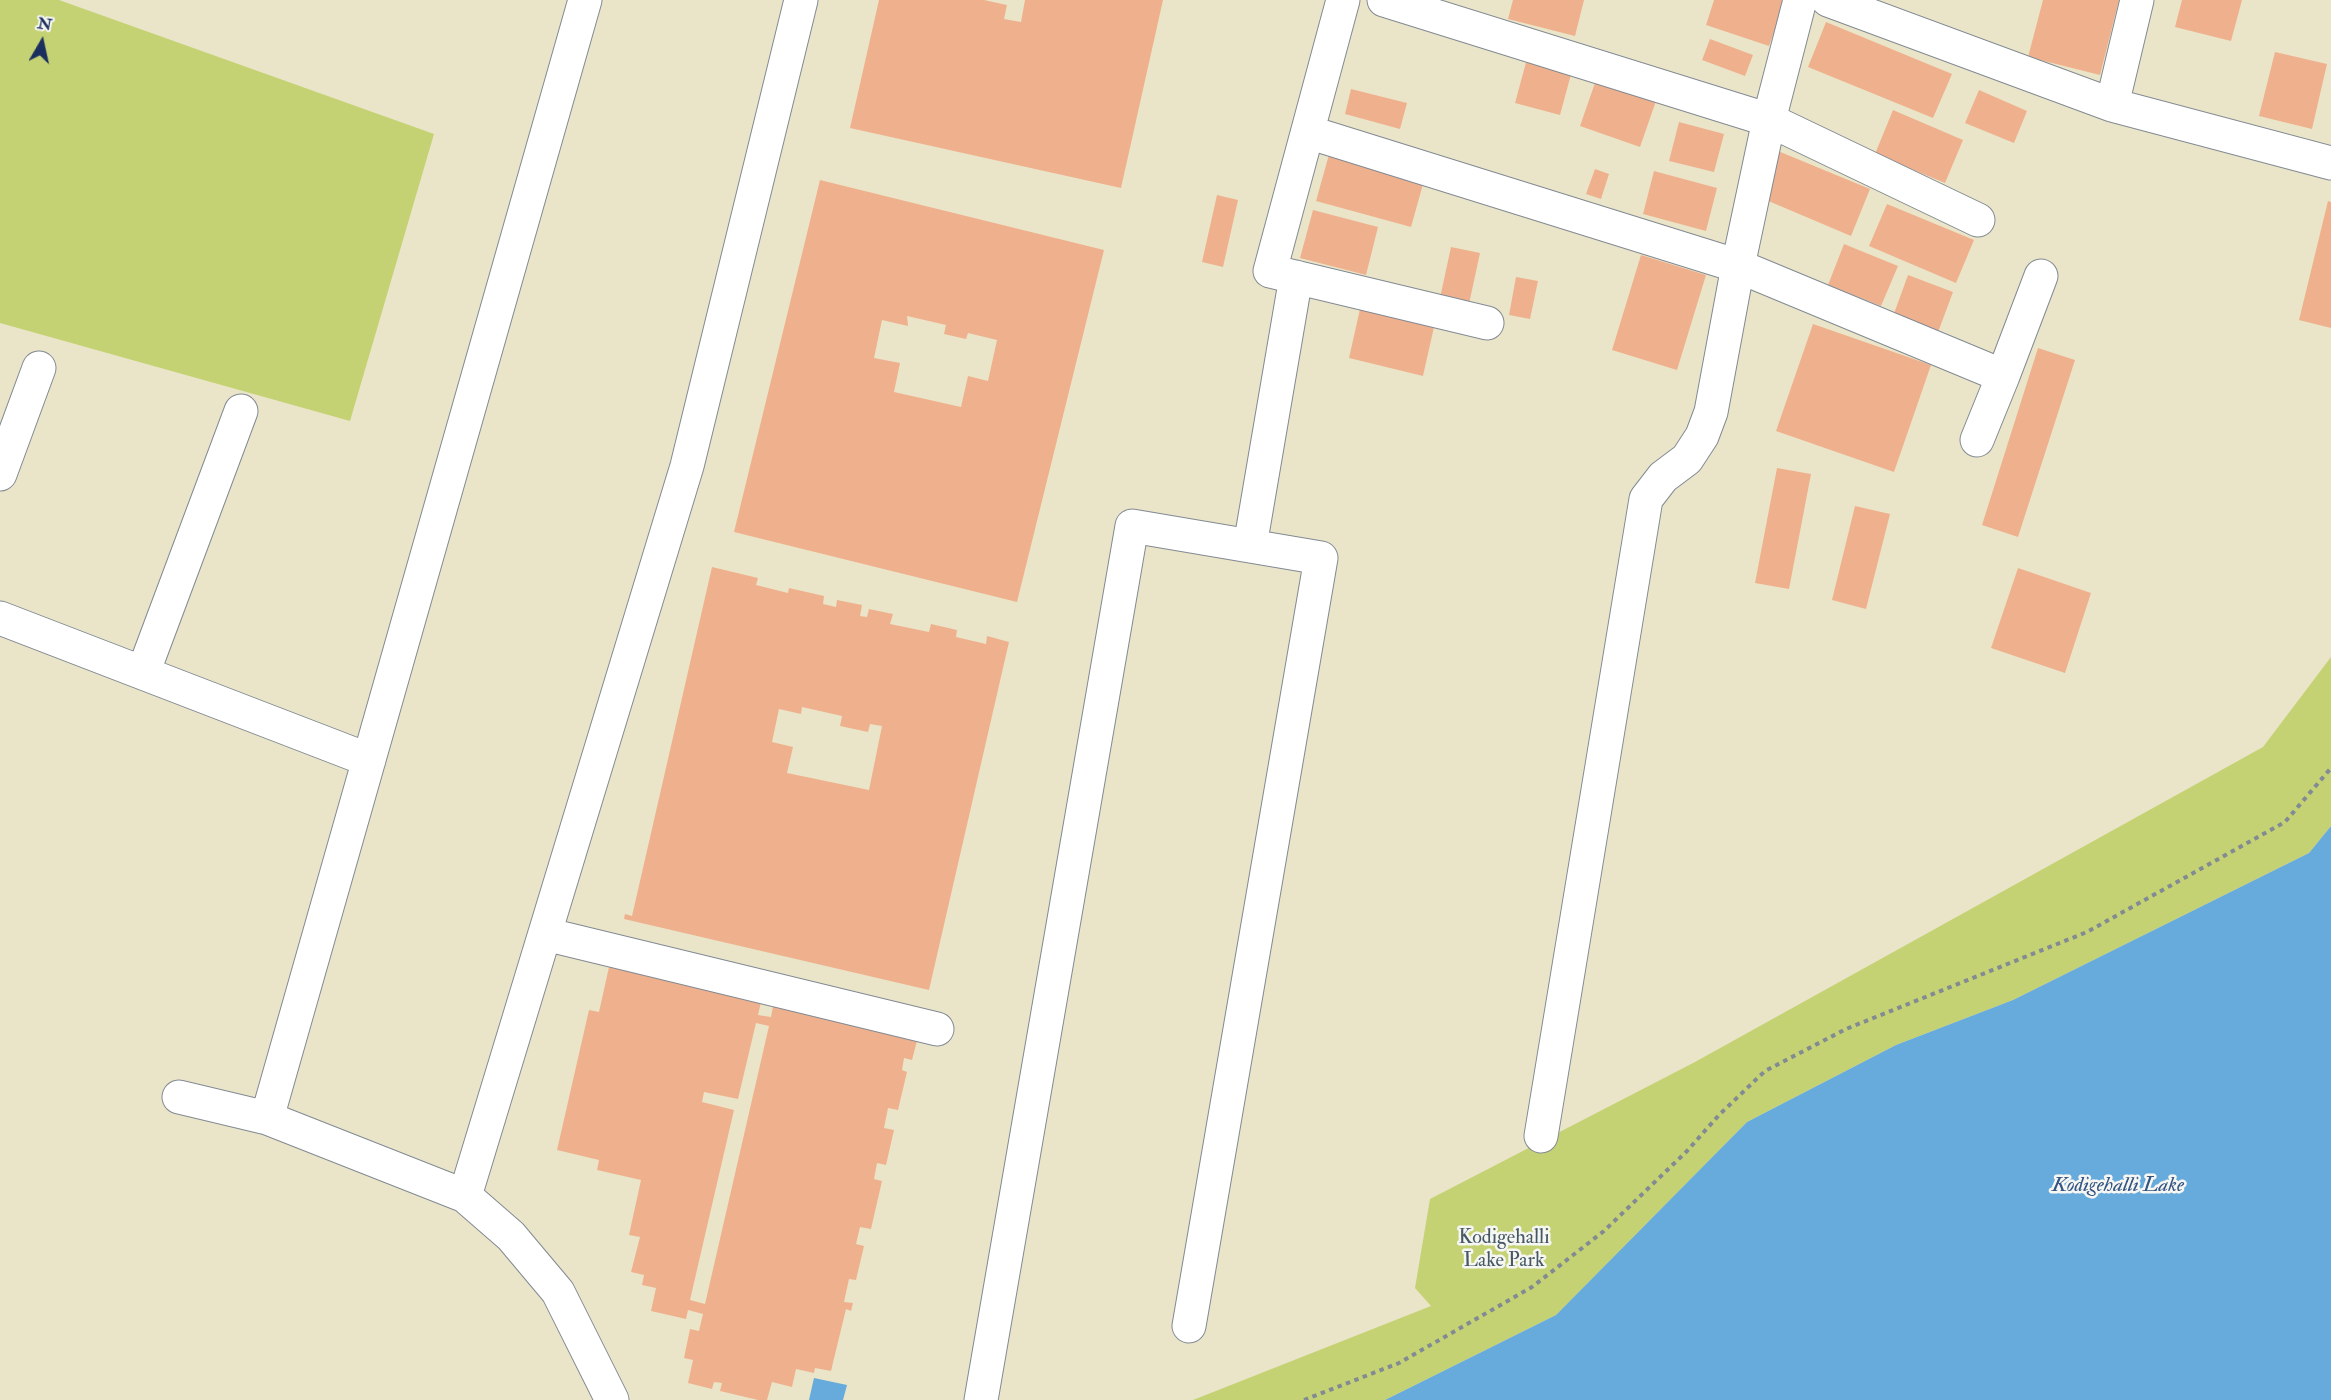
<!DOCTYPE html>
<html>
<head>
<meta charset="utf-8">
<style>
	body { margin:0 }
	#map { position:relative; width:2331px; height:1400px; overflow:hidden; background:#eae5c8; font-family:"IM FELL Double Pica",serif }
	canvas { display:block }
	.north { position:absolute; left:12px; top:12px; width:60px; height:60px; -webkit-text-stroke:4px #f6f6f2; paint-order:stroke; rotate:9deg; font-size:16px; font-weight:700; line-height:24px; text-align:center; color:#1b2f5e }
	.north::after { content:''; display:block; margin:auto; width:21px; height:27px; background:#1b2f5e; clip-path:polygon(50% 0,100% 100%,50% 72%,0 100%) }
</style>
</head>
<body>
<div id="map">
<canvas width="2331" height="1400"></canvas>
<div class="north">N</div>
</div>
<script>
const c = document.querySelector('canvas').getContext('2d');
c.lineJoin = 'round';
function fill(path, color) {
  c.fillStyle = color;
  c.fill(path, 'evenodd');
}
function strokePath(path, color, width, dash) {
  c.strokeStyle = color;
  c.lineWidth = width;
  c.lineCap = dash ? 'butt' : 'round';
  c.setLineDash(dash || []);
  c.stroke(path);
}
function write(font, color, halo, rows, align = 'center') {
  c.font = font + ' "IM FELL Double Pica",serif';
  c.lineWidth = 5;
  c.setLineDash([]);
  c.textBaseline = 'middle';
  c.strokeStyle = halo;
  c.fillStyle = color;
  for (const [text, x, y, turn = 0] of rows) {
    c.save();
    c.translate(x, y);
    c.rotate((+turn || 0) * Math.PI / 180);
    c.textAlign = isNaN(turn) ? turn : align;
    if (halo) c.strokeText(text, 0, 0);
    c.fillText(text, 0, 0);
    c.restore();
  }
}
const green = new Path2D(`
	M0 0H59L434 134 350 421 0 323Z
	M2331 657V826L2309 853 2013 1000 1896 1045 1747 1122 1556 1315 1385 1400H1193L1431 1306 1415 1288 1430 1199 1695 1062 2263 747Z`);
const water = new Path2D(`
	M2331 826V1400H1385L1556 1315 1747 1122 1896 1045 2013 1000 2309 853Z
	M814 1378 847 1385 843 1400H809Z`);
const building = new Path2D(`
	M879 0H984L1007 5 1004 19 1021 22 1025 0H1163L1121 188 850 128Z
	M1513 0H1584L1575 36 1508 19Z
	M1714 0H1785L1769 46 1706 25Z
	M2043 0H2119L2100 75 2028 57Z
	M2182 0H2242L2231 41 2175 27Z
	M1826 22 1952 74 1933 118 1808 67Z
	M1710 39 1753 55 1745 76 1702 60Z
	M2275 52 2327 64 2312 129 2259 116Z
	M1528 55 1573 67 1560 115 1515 103Z
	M1596 80 1656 101 1640 147 1580 126Z
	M1351 89 1407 103 1400 129 1345 114Z
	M1979 90 2027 111 2014 143 1965 123Z
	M1893 110 1963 140 1945 183 1875 154Z
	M1679 122 1724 134 1714 172 1669 161Z
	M1330 151 1425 177 1411 227 1316 201Z
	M1778 151 1870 189 1851 236 1759 197Z
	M1595 169 1609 174 1601 199 1586 194Z
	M1654 171 1717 188 1706 231 1643 214Z
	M820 180 1104 250 1017 602 734 532ZM907 316 946 325 944 334 966 339 968 333 997 340 988 381 968 376 961 407 894 392 900 363 874 358 882 320 908 326Z
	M1217 195 1238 200 1223 267 1202 262Z
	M2328 201 2331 202V328L2299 320Z
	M1887 204 1974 240 1956 283 1869 246Z
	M1313 210 1378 227 1366 275 1300 258Z
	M1844 244 1898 266 1881 306 1828 285Z
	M1451 247 1480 253 1469 304 1440 298Z
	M1641 255 1706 275 1677 370 1612 350Z
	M1908 275 1953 292 1937 335 1892 319Z
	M1516 277 1538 281 1530 319 1509 315Z
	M1360 309 1434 327 1423 376 1349 358Z
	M1813 324 1931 365 1894 472 1776 431Z
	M2038 348 2075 360 2018 537 1982 525Z
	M1777 468 1811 474 1789 589 1755 583Z
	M1855 506 1890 514 1866 609 1832 600Z
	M712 567 758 578 756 585 788 593 789 588 824 596 823 604 836 607 837 600 862 605 860 616 867 617 869 609 893 614 890 624 929 632 931 624 957 630 956 637 986 644 987 636 1009 642 929 990 624 919 625 914 632 916ZM802 707 842 716 840 726 868 732 870 724 882 726 869 790 787 773 793 747 772 742 779 709 801 714Z
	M2018 568 2091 593 2065 673 1991 648Z
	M609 967 761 1002 758 1015 771 1017 773 1006 918 1037 912 1060 904 1058 902 1070 907 1072 898 1110 888 1108 884 1128 894 1130 886 1165 877 1163 874 1179 882 1181 871 1229 860 1227 856 1244 864 1246 856 1280 849 1279 844 1302 853 1303 851 1311 846 1309 831 1371 815 1368 814 1373 796 1369 792 1387 772 1382 767 1400H758L720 1391 722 1383 714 1382 712 1389 688 1383 693 1360 684 1358 690 1329 699 1331 703 1314 688 1310 686 1319 651 1311 656 1288 642 1285 644 1275 631 1272 640 1237 629 1235 641 1180 597 1170 599 1160 557 1150 589 1010 599 1012ZM756 1023 769 1026 705 1304 690 1300 734 1110 702 1102 704 1092 738 1099Z`);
const path = new Path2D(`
	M1304 1400 1399 1363 1532 1287 1604 1231 1687 1151 1719 1115 1765 1071 1846 1029 2087 932 2285 822 2331 768`);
const street = new Path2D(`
	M1343 0 1270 271 1487 323
	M1384 0 1769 120 1978 220
	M1800 0 1769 120 1738 266 2003 376 1977 440
	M1828 0 2112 105 2331 163
	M2112 105 2137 0
	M1308 132 1738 266 1711 412 1702 436 1687 459 1663 477 1646 499 1541 1136
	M2003 376 2041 276
	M0 474 39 368
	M0 618 369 760
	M143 673 241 411
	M545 934 937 1029
	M179 1097 267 1118 465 1196
	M267 1118 585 0
	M1189 1326 1321 558 1250 546 1296 277
	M612 1400 558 1292 511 1236 465 1196 687 466 801 0
	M981 1400 1132 526 1250 546`);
const parkNames = [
	["Kodigehalli",1504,1239],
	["Lake Park",1504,1262]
];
const waterNames = [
	["Kodigehalli Lake",2118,1186]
];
fill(green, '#c4d273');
fill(water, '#67aadc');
fill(building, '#efb18d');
strokePath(street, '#828a93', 35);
strokePath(path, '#828a93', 4, [4.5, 4.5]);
strokePath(street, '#fff', 33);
write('20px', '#455863', '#f6f6f2', parkNames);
write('italic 21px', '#325484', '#f6f6f2', waterNames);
</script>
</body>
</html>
